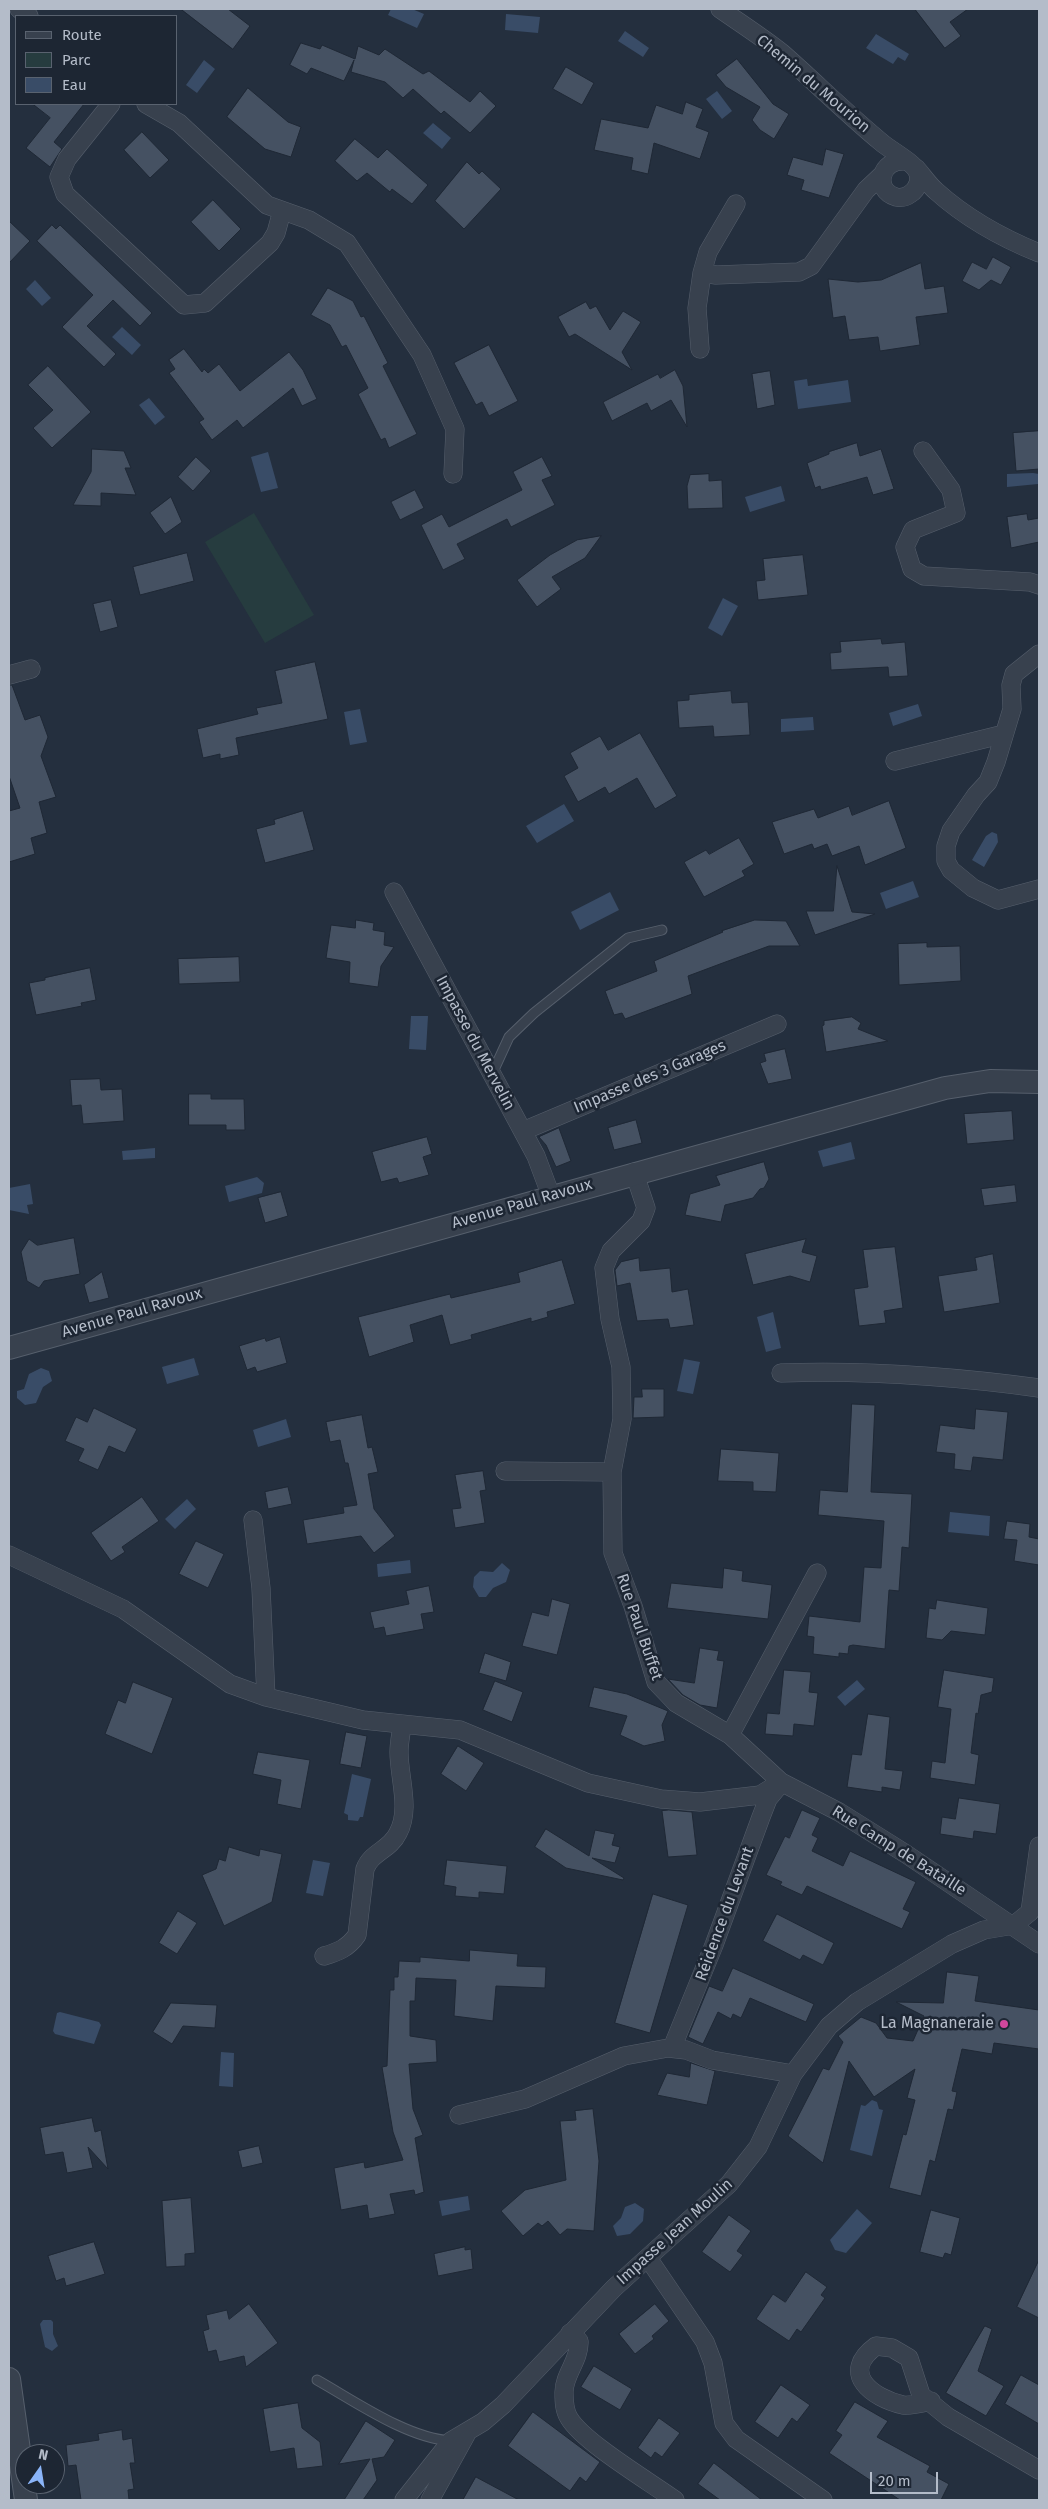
<!DOCTYPE html>
<html>
<head>
<meta charset="utf-8">
<style>
	body { margin:0 }
	#map { position:relative; width:1048px; height:2509px; overflow:hidden; background:#242f3e; font-family:"Fira Sans",sans-serif }
	canvas { display:block }
	.frame { position:absolute; inset:0; border:10px solid #b4bcc9; pointer-events:none }
	.legend { position:absolute; left:15px; top:15px; width:162px; height:90px; box-sizing:border-box; background:#1d2633; border:1px solid #59626f; margin:0; padding:6px 9px; list-style:none; font-size:15px; color:#b4bcc9 }
	.legend li { display:flex; align-items:center; gap:10px; height:25px }
	.legend b { width:25px; border:1px solid #59626f }
	.north { position:absolute; left:15px; top:2444px; width:50px; height:50px; box-sizing:border-box; background:#1d2633; border:1px solid #59626f; border-radius:50%; rotate:13deg; font-size:14px; font-weight:700; line-height:20px; text-align:center; color:#b4bcc9 }
	.north::after { content:''; display:block; margin:auto; width:18px; height:22px; background:#8ab4f8; clip-path:polygon(50% 0,100% 100%,50% 72%,0 100%) }
	.scale { position:absolute; left:870px; top:2472px; width:68px; height:22px; box-sizing:border-box; border:2px solid #b4bcc9; border-top:0; padding-left:6px; font-size:15px; line-height:18px; white-space:nowrap; color:#b4bcc9; -webkit-text-stroke:4px #1d2633; paint-order:stroke }
</style>
</head>
<body>
<div id="map">
<canvas width="1048" height="2509"></canvas>
<div class="frame"></div>
<ul class="legend">
<li><b style="height:6px;background:#38414e"></b>Route</li>
<li><b style="height:14px;background:#263c3f"></b>Parc</li>
<li><b style="height:14px;background:#394c67"></b>Eau</li>
</ul>
<div class="north">N</div>
<div class="scale">20 m</div>
</div>
<script>
const c = document.querySelector('canvas').getContext('2d');
c.lineJoin = 'round';
function fill(path, color) {
  c.fillStyle = color;
  c.fill(path, 'evenodd');
}
function strokePath(path, color, width, dash) {
  c.strokeStyle = color;
  c.lineWidth = width;
  c.lineCap = dash ? 'butt' : 'round';
  c.setLineDash(dash || []);
  c.stroke(path);
}
function write(font, color, halo, rows, align = 'center') {
  c.font = font + ' "Fira Sans",sans-serif';
  c.lineWidth = 5;
  c.setLineDash([]);
  c.textBaseline = 'middle';
  c.strokeStyle = halo;
  c.fillStyle = color;
  for (const [text, x, y, turn = 0] of rows) {
    c.save();
    c.translate(x, y);
    c.rotate((+turn || 0) * Math.PI / 180);
    c.textAlign = isNaN(turn) ? turn : align;
    if (halo) c.strokeText(text, 0, 0);
    c.fillText(text, 0, 0);
    c.restore();
  }
}
const green = new Path2D(`
	M254 513 314 615 265 643 205 542Z`);
const water = new Path2D(`
	M391 9H412L424 14 417 28 388 15Z
	M506 14 540 17 538 33 505 30Z
	M625 31 649 48 643 57 618 41Z
	M876 34 909 54 905 61 898 57 893 64 866 48Z
	M204 60 215 69 197 93 186 85Z
	M717 91 732 111 722 119 706 99Z
	M433 123 451 138 442 149 423 133Z
	M35 280 51 298 42 306 26 289Z
	M122 327 141 345 132 355 112 337Z
	M807 379 808 386 848 380 851 402 798 409 794 381Z
	M149 398 165 417 155 425 139 405Z
	M268 452 278 488 261 492 251 457Z
	M1033 473 1039 474 1038 484 1007 487V474Z
	M781 486 785 501 750 512 745 497Z
	M723 598 738 606 722 636 708 628Z
	M918 704 922 716 893 726 889 713Z
	M360 709 367 742 350 745 344 712Z
	M813 717 814 730 781 732V719Z
	M564 804 574 821 537 843 526 826Z
	M992 832 997 834 998 842 984 867 972 860 986 836Z
	M913 881 919 897 886 909 880 893Z
	M610 892 619 910 580 930 571 912Z
	M411 1016H428L426 1050 409 1049Z
	M851 1142 855 1159 823 1167 818 1151Z
	M155 1148V1158L123 1160 122 1151Z
	M257 1177 264 1183 262 1193 229 1202 225 1186Z
	M30 1184 33 1204 27 1205 29 1214 9 1210V1188Z
	M773 1312 781 1348 766 1352 757 1317Z
	M194 1358 199 1375 167 1384 162 1367Z
	M684 1359 700 1362 693 1394 677 1391Z
	M41 1368 49 1371 52 1381 43 1387 36 1403 25 1405 17 1398V1391L24 1389 29 1374Z
	M286 1419 291 1437 258 1447 253 1430Z
	M187 1499 196 1509 175 1529 165 1519Z
	M950 1512 990 1516 989 1536 948 1532Z
	M410 1560 411 1573 378 1577 377 1564Z
	M502 1563 510 1570 506 1582 493 1588 486 1597H479L473 1587 474 1577 480 1571 493 1572Z
	M857 1680 865 1689 845 1706 837 1697Z
	M352 1774 371 1779 363 1817H360L358 1821 348 1820V1815L344 1813Z
	M313 1860 330 1863 323 1896 306 1893Z
	M60 2012 99 2022 101 2025 94 2044 55 2034 53 2031 57 2013Z
	M221 2052 234 2053 233 2087 219 2086Z
	M872 2100 877 2102 879 2109 883 2110 872 2156 850 2150 861 2105 865 2106Z
	M468 2196 470 2210 442 2216 439 2201Z
	M635 2203 644 2209 643 2221 630 2234 617 2236 613 2226 621 2218 625 2207Z
	M857 2209 872 2223 846 2253 835 2250 830 2240Z
	M43 2320H51L53 2322V2334L58 2346 52 2351 45 2347 40 2324Z`);
const building = new Path2D(`
	M181 9H228L250 26 233 49Z
	M915 9H968L950 22 961 36 945 48Z
	M301 43 320 49 322 45 355 59 358 46 379 55 385 49 423 74 429 71 470 102 480 91 496 106 470 133 444 111 441 114 413 89 403 98 385 82 351 72 354 60 344 81 311 68 307 74 290 65Z
	M737 59 773 104 789 114 774 139 760 130 752 120 760 107 726 87 716 75Z
	M566 67 594 83 582 105 553 89Z
	M248 88 288 122 301 127 291 157 265 149 227 117Z
	M686 102 703 109 696 127 709 132 700 159 654 143 648 174 631 170 633 158 594 150 601 119 648 128 656 105 682 114Z
	M33 104H84L54 142 62 149 50 167 26 148 50 118Z
	M142 132 169 160 150 178 124 150Z
	M355 139 378 158 387 149 428 185 412 204 392 189 390 192 367 173 357 181 335 161Z
	M826 149 844 154 829 198 801 190 804 180 787 175 793 157 822 165Z
	M467 162 479 174 482 171 501 189 464 229 435 201Z
	M213 200 241 229 219 251 191 222Z
	M9 221 30 241 9 263Z
	M52 225 56 229 60 225 152 313 140 326 113 300 87 326 116 354 104 367 62 327 93 295 37 241Z
	M993 257 1011 267 1001 285 991 280 979 290 962 281 972 262 986 269Z
	M921 263 925 289 944 286 948 313 916 317 920 345 880 351 878 337 849 340 845 316 833 318 828 279 858 282 881 280Z
	M328 288 353 301 361 317 364 316 388 363 383 366 417 434 389 448 385 438 381 440 358 394 368 388 346 345 342 347 330 325 311 315Z
	M586 302 590 309 596 306 610 330 623 311 641 322 622 352 632 370 575 334 569 337 558 317Z
	M489 345 518 401 489 416 482 402 476 405 454 363Z
	M184 349 202 372 204 369 208 373 219 364 240 391 289 352 303 370 317 399 302 406 293 388 243 428 237 420 212 440 199 422 204 419 169 373 175 369 169 360Z
	M48 366 91 412 52 448 33 428 53 410 28 385Z
	M675 370 683 386 687 427 671 400 651 411 647 403 612 421 603 402 658 374 660 378Z
	M770 371 775 405 757 409 752 374Z
	M1039 431V469L1016 471 1013 433Z
	M857 443 860 456 881 449 894 489 873 495 867 477 821 490 820 486 815 488 807 463 829 454V452Z
	M92 449 124 451 131 468H125L136 495 101 493V506L73 505 91 472Z
	M196 457 211 471 193 491 178 477Z
	M542 457 552 476 542 480 555 505 511 527 507 519 457 544 465 559 443 570 421 525 442 514 449 527 522 490 513 472Z
	M709 474V481L722 480 723 508 688 509 687 486 690 475Z
	M415 490 424 508 400 520 391 502Z
	M171 497 182 522 165 534 150 513Z
	M1027 514 1028 520 1039 518V542L1011 548 1007 517Z
	M601 536 585 558 552 577 561 589 537 607 517 580 550 555 577 540Z
	M187 553 194 581 140 595 133 567Z
	M803 555 808 595 758 600 756 581 765 580 763 559Z
	M111 600 118 627 100 632 93 604Z
	M881 639 882 644 905 642 908 676 889 677 888 667 831 670 830 653 841 652 840 642Z
	M315 662 328 719 236 738 239 755 220 759V754L203 758 197 729 258 714 256 708 282 703 275 671Z
	M9 685H12L25 720 40 715 48 737 41 756 56 797 39 802 47 833 31 838 35 854 9 862V811L20 808 9 776Z
	M731 691 732 703 748 702 750 735 714 737 713 726 679 728 677 701 689 700V695Z
	M640 733 677 796 655 809 637 778 609 794 605 787 578 802 564 776 578 768 570 753 600 736 608 750Z
	M889 801 906 848 865 865 859 846 832 856 827 844 814 849 812 844 784 854 772 822 814 809 818 818 849 806 852 815Z
	M303 811 314 850 265 863 256 829 275 824 274 820Z
	M739 838 754 864 742 871 745 876 704 897 684 862 706 850 709 854Z
	M837 866 852 912 875 914 815 935 806 911H833Z
	M356 920 374 923 373 930 385 932 384 945 394 947 381 966 378 987 349 983 350 962 326 958 331 925 355 928Z
	M755 920 786 921 800 946H769L720 964 688 976 692 994 625 1019 622 1013 614 1015 605 991 657 971 654 961 723 932 722 931Z
	M927 943V947L960 946 961 981 899 985 898 944Z
	M239 957 240 982 179 984 178 959Z
	M90 968 96 1000 81 1003 82 1006 36 1015 29 983 45 980V978Z
	M852 1017 861 1023 858 1029 888 1041 826 1052 822 1026 824 1025V1021Z
	M785 1049 792 1079 768 1084 760 1063 766 1061 764 1054Z
	M100 1079 101 1090 122 1089 124 1121 83 1124 81 1105 72 1106 70 1080Z
	M189 1094H211V1099H244L245 1130H226V1125H189Z
	M1012 1111 1014 1140 967 1144 964 1114Z
	M636 1120 642 1143 614 1150 608 1128Z
	M559 1128 571 1161 556 1167 546 1145 539 1137Z
	M427 1137 432 1154 423 1157 429 1175 399 1183 397 1178 381 1182 372 1152Z
	M764 1162 769 1179 764 1188 760 1189 753 1198 725 1205 721 1222 685 1215 690 1194 720 1185 716 1176Z
	M1015 1185 1017 1202 984 1206 981 1189Z
	M281 1192 288 1216 265 1223 258 1198Z
	M74 1238 80 1274 44 1281 39 1288 27 1281 21 1252 29 1239 37 1245Z
	M806 1239 802 1252 817 1256 810 1282 790 1276 753 1285 745 1254Z
	M895 1247 903 1308 884 1311 886 1323 859 1326 854 1289 868 1287 863 1250Z
	M993 1254 1000 1303 944 1312 938 1276 977 1270 975 1258Z
	M639 1258 640 1271 670 1268 672 1292 688 1289 694 1325 670 1328 668 1319 637 1321 630 1283 617 1286 615 1270 621 1262Z
	M562 1260 575 1304 547 1312 548 1317 531 1322V1318L471 1335 472 1339 450 1345 442 1315 410 1325 414 1342 369 1357 358 1317 450 1294 451 1298 520 1282 518 1273Z
	M102 1272 109 1298 89 1303 84 1285Z
	M280 1337 287 1363 257 1372 255 1367 247 1370 239 1346 265 1338 266 1341Z
	M642 1389H664V1417L633 1418 634 1397H642Z
	M852 1404 875 1405 871 1492 912 1494 909 1548 902 1547 899 1591 889 1590 885 1649 853 1645 849 1646 848 1654 839 1653V1657L813 1654 814 1637 807 1636 809 1616 860 1622 864 1567 881 1568 884 1521 818 1515 820 1490 847 1492Z
	M94 1408 137 1429 125 1453 109 1446 98 1470 78 1461 84 1449 65 1441 76 1417 87 1422Z
	M976 1409 1008 1412 1003 1460 973 1457 971 1471 954 1469 955 1454 936 1452 940 1425 974 1429Z
	M362 1415 368 1448 372 1447 378 1472 368 1474 374 1509 395 1536 374 1553 361 1536 307 1544 303 1520 344 1513 343 1507 357 1505 348 1463H345L340 1440 330 1442 326 1422Z
	M721 1449 779 1453 776 1492 753 1491V1482L718 1481Z
	M483 1471 486 1490 480 1491 485 1523 455 1528 452 1509 461 1508 455 1475Z
	M288 1487 292 1504 268 1509 265 1492Z
	M142 1497 159 1521 122 1547 125 1552 111 1561 91 1533Z
	M1007 1521 1030 1524 1029 1537 1039 1539V1565L1014 1561 1017 1540 1004 1539Z
	M196 1541 224 1554 208 1588 179 1574Z
	M724 1568 743 1571 742 1581 772 1585 768 1619 667 1608 671 1583 722 1588Z
	M429 1586 434 1612 421 1614 424 1629 386 1636 384 1627 374 1629 370 1612 409 1604 406 1591Z
	M552 1599 570 1604 557 1655 522 1646 532 1612 548 1616Z
	M937 1600 988 1608 985 1635 951 1631 942 1640 926 1638 929 1608 935 1609Z
	M700 1648 719 1651 717 1660 724 1661 717 1708 700 1705 683 1695 668 1679 694 1683Z
	M485 1653 511 1662 506 1681 479 1673Z
	M784 1670 811 1672 809 1692 818 1693 814 1726 794 1724 793 1736 765 1734 767 1713 779 1714Z
	M944 1670 994 1678 992 1692 981 1695 978 1714 976 1713 971 1753 979 1755 975 1785 930 1778 932 1761 945 1763 951 1709 938 1707Z
	M495 1681 523 1692 512 1722 483 1710Z
	M133 1682 173 1698 152 1754 105 1734 118 1700 125 1703Z
	M594 1687 627 1694 668 1711 662 1725 665 1741 644 1746 620 1735 627 1716 589 1707Z
	M868 1714 890 1717 885 1769 903 1771 900 1790 882 1787V1792L847 1787 852 1754 861 1755Z
	M346 1732 367 1736 361 1768 340 1764Z
	M458 1746 484 1763 466 1791 441 1774Z
	M258 1752 310 1760 301 1809 277 1804 281 1780 253 1774Z
	M959 1798 1000 1804 996 1834 974 1831 973 1839 940 1834 942 1817 955 1819Z
	M669 1810 692 1812 697 1855 668 1857 662 1811Z
	M802 1810 820 1818 812 1835 818 1838 812 1851 843 1866 850 1851 916 1882 903 1909 910 1912 902 1929 807 1886 802 1895 780 1885 782 1882 766 1875 785 1836 789 1838Z
	M546 1829 589 1856 595 1830 615 1834 612 1845 620 1847 615 1863 592 1858 624 1878 623 1880 566 1868 535 1847Z
	M229 1847 259 1856 260 1849 282 1854 272 1902 224 1926 202 1875 216 1869 219 1859 225 1861Z
	M447 1860 507 1866 504 1894 479 1892V1898L455 1896 456 1887 444 1885Z
	M653 1894 688 1905 650 2033 615 2023Z
	M178 1911 197 1923 177 1954 159 1943Z
	M777 1914 834 1943 823 1965 803 1955 800 1960 763 1941Z
	M470 1950 518 1954 517 1966 546 1967 545 1988 496 1986 493 2021 454 2016 456 1980 416 1978 415 2001H410V2036L436 2040 437 2062 409 2064 413 2109 423 2135 415 2138 424 2192 415 2195 414 2190 390 2194 395 2214 369 2219 367 2205 341 2210 334 2168 364 2162 365 2168 403 2160 393 2132 382 2067 387 2066 390 1990H394V1977H398L399 1961 420 1962V1957L469 1961Z
	M733 1968 814 2004 806 2022 750 1998 741 2018 733 2014 731 2019 718 2012 703 2044 688 2037 709 1986 722 1991Z
	M947 1972 979 1976 975 2001 1039 2010V2049L994 2043 992 2054 962 2049 952 2091 957 2092 953 2110 948 2109 935 2162 930 2160 921 2196 889 2188 903 2134 906 2135 915 2100 907 2098 915 2069 874 2097 849 2061 823 2163 788 2136 823 2068 829 2070 843 2042 838 2036 861 2017 876 2023 887 2038 913 2041 924 2016 896 2002 943 2003Z
	M171 2003 217 2005 215 2028 183 2026 172 2044 153 2032Z
	M691 2063 715 2071 707 2105 657 2095 667 2073 689 2077Z
	M593 2109 599 2161 594 2231 567 2229 560 2235 548 2221 542 2226 538 2223 523 2236 501 2211 525 2190 566 2180 560 2121 576 2120 575 2111Z
	M92 2118 95 2132 101 2130 108 2169 88 2147 93 2168 67 2173 63 2152 45 2155 40 2128Z
	M259 2146 263 2163 242 2168 238 2151Z
	M191 2198 195 2253 185 2254V2266L166 2267 162 2201Z
	M931 2210 960 2218 951 2255 945 2253 943 2258 920 2252Z
	M729 2215 751 2231 737 2251 743 2255 730 2272 702 2252Z
	M94 2242 105 2274 66 2286 64 2278 56 2281 48 2256Z
	M465 2247V2250L471 2249 473 2269 438 2276 434 2254Z
	M1039 2260V2318L1017 2307Z
	M806 2272 827 2287 821 2295 825 2298 801 2332 797 2329 789 2341 756 2319 773 2294 785 2302Z
	M249 2304 278 2343 246 2367 244 2356 219 2362 216 2350 208 2352 203 2331 209 2329 206 2315 227 2310 229 2319Z
	M655 2304 669 2321 652 2336 654 2339 635 2354 619 2334Z
	M985 2326 992 2329 978 2371 1004 2386 986 2416 946 2393Z
	M594 2366 632 2389 620 2410 581 2387Z
	M1021 2375 1039 2385V2424L1005 2404Z
	M781 2385 810 2405 797 2422 792 2418 778 2438 755 2422Z
	M855 2402 888 2421 877 2437 930 2466 927 2472 949 2484 941 2500H900L829 2453 842 2435 836 2431Z
	M298 2403 302 2428 320 2442 323 2466 297 2469 294 2448 270 2452 263 2409Z
	M533 2412 600 2462 586 2482 580 2477 570 2491 508 2446Z
	M659 2418 680 2433 662 2457 655 2452 651 2458 638 2448Z
	M366 2421 395 2440 384 2457 372 2459 377 2480 363 2500H344L370 2459 339 2464Z
	M122 2430 123 2440 132 2438 135 2463H130L134 2489 128 2490 129 2500H81L76 2465 68 2466 66 2445 99 2440 98 2434Z
	M714 2463 762 2500H720L698 2484Z
	M476 2477 519 2500H463Z`);
const service = new Path2D(`
	M492 1074 509 1037 534 1013 628 938 662 930
	M317 2380C356 2402 407 2438 451 2441`);
const minor = new Path2D(`
	M19 9 29 16
	M720 9C740 23 762 37 782 53 815 82 847 114 881 142 890 150 913 162 917 171 921 179 918 189 910 194 906 197 901 198 896 197 873 190 880 159 905 161
	M111 104 67 159 59 177 65 194 184 305 205 303 270 243 276 233 282 211
	M146 104 179 123 267 205 309 220 347 243 422 355 455 429 453 474
	M916 168C923 176 929 185 936 191 967 219 1002 238 1039 253
	M736 204 708 252 702 273 716 275 799 272 811 266 866 190 883 174
	M700 349 697 308 702 273
	M923 451 951 490 956 513 913 530 905 547 912 569 924 576 1030 582 1039 585
	M1039 654 1014 674 1011 685 1012 709 996 762 988 782 976 795 951 831 946 846V861L951 870 973 888 998 900 1039 889
	M9 675 31 669
	M895 761 1004 734
	M394 892 536 1156 551 1196
	M523 1131 777 1024
	M634 1172 646 1208 641 1221 611 1251 604 1268 610 1319 621 1367 622 1419 612 1472 613 1553 633 1606 656 1682 676 1703 730 1735 781 1782 839 1812 906 1854 1039 1944
	M781 1373C870 1370 951 1376 1039 1388
	M505 1471 612 1472
	M253 1520 261 1588 266 1697
	M9 1555 123 1609 230 1684 266 1697 363 1720 460 1730 588 1783 661 1799 700 1802 760 1795 781 1782
	M730 1735 817 1573
	M324 1956C338 1952 348 1948 357 1935L365 1869C371 1852 390 1850 398 1833 411 1809 399 1778 399 1752 399 1743 401 1734 402 1725
	M672 2048 714 1945 761 1817 768 1799 778 1787
	M459 2115 525 2099 624 2056 668 2048 686 2050 712 2060 793 2074
	M648 2258 705 2342 713 2363 724 2423 736 2439 823 2500
	M570 2333 579 2341C580 2360 564 2374 564 2392 564 2401 564 2410 569 2418 583 2442 650 2482 675 2500
	M931 2401C922 2403 911 2406 903 2405 872 2398 839 2373 876 2346L892 2348 909 2358 921 2395 948 2417 1039 2470
	M404 2500 451 2441 483 2422 503 2405 614 2288 729 2184 758 2147 793 2074 829 2026 857 2002 952 1944 984 1930 1014 1925 1030 1912 1039 1846
	M430 2500 466 2435`);
const tertiary = new Path2D(`
	M9 1348 945 1088 990 1081 1039 1082
	M9 2379 26 2500`);
const markers = [
	[1004,2024,5,"#d1479c"]
];
const streetNames = [
	["Chemin du Mourion",813,84,40],
	["Impasse du Mervelin",475,1043,62],
	["Impasse des 3 Garages",650,1077,-23],
	["Avenue Paul Ravoux",522,1204,-16],
	["Avenue Paul Ravoux",132,1313,-16],
	["Rue Paul Buffet",639,1627,71],
	["Rue Camp de Bataille",899,1851,32],
	["Réidence du Levant",725,1914,-70],
	["Impasse Jean Moulin",675,2232,-42]
];
const poiNames = [
	["La Magnaneraie",994,2024]
];
fill(green, '#263c3f');
fill(water, '#394c67');
fill(building, '#455162');
strokePath(building, '#1f2835', 1);
strokePath(service, '#565f6c', 11);
strokePath(minor, '#565f6c', 19);
strokePath(tertiary, '#565f6c', 24);
strokePath(service, '#38414e', 9);
strokePath(minor, '#38414e', 18);
strokePath(tertiary, '#38414e', 22);
for (const [x, y, r, color] of markers) {
  const dot = new Path2D();
  dot.arc(x, y, r, 0, 2 * Math.PI);
  c.fillStyle = color;
  c.fill(dot);
  strokePath(dot, '#1d2633', 2);
}
write('16px', '#b4bcc9', '#1d2633', streetNames);
write('16px', '#b4bcc9', '#1d2633', poiNames, 'right');
</script>
</body>
</html>
